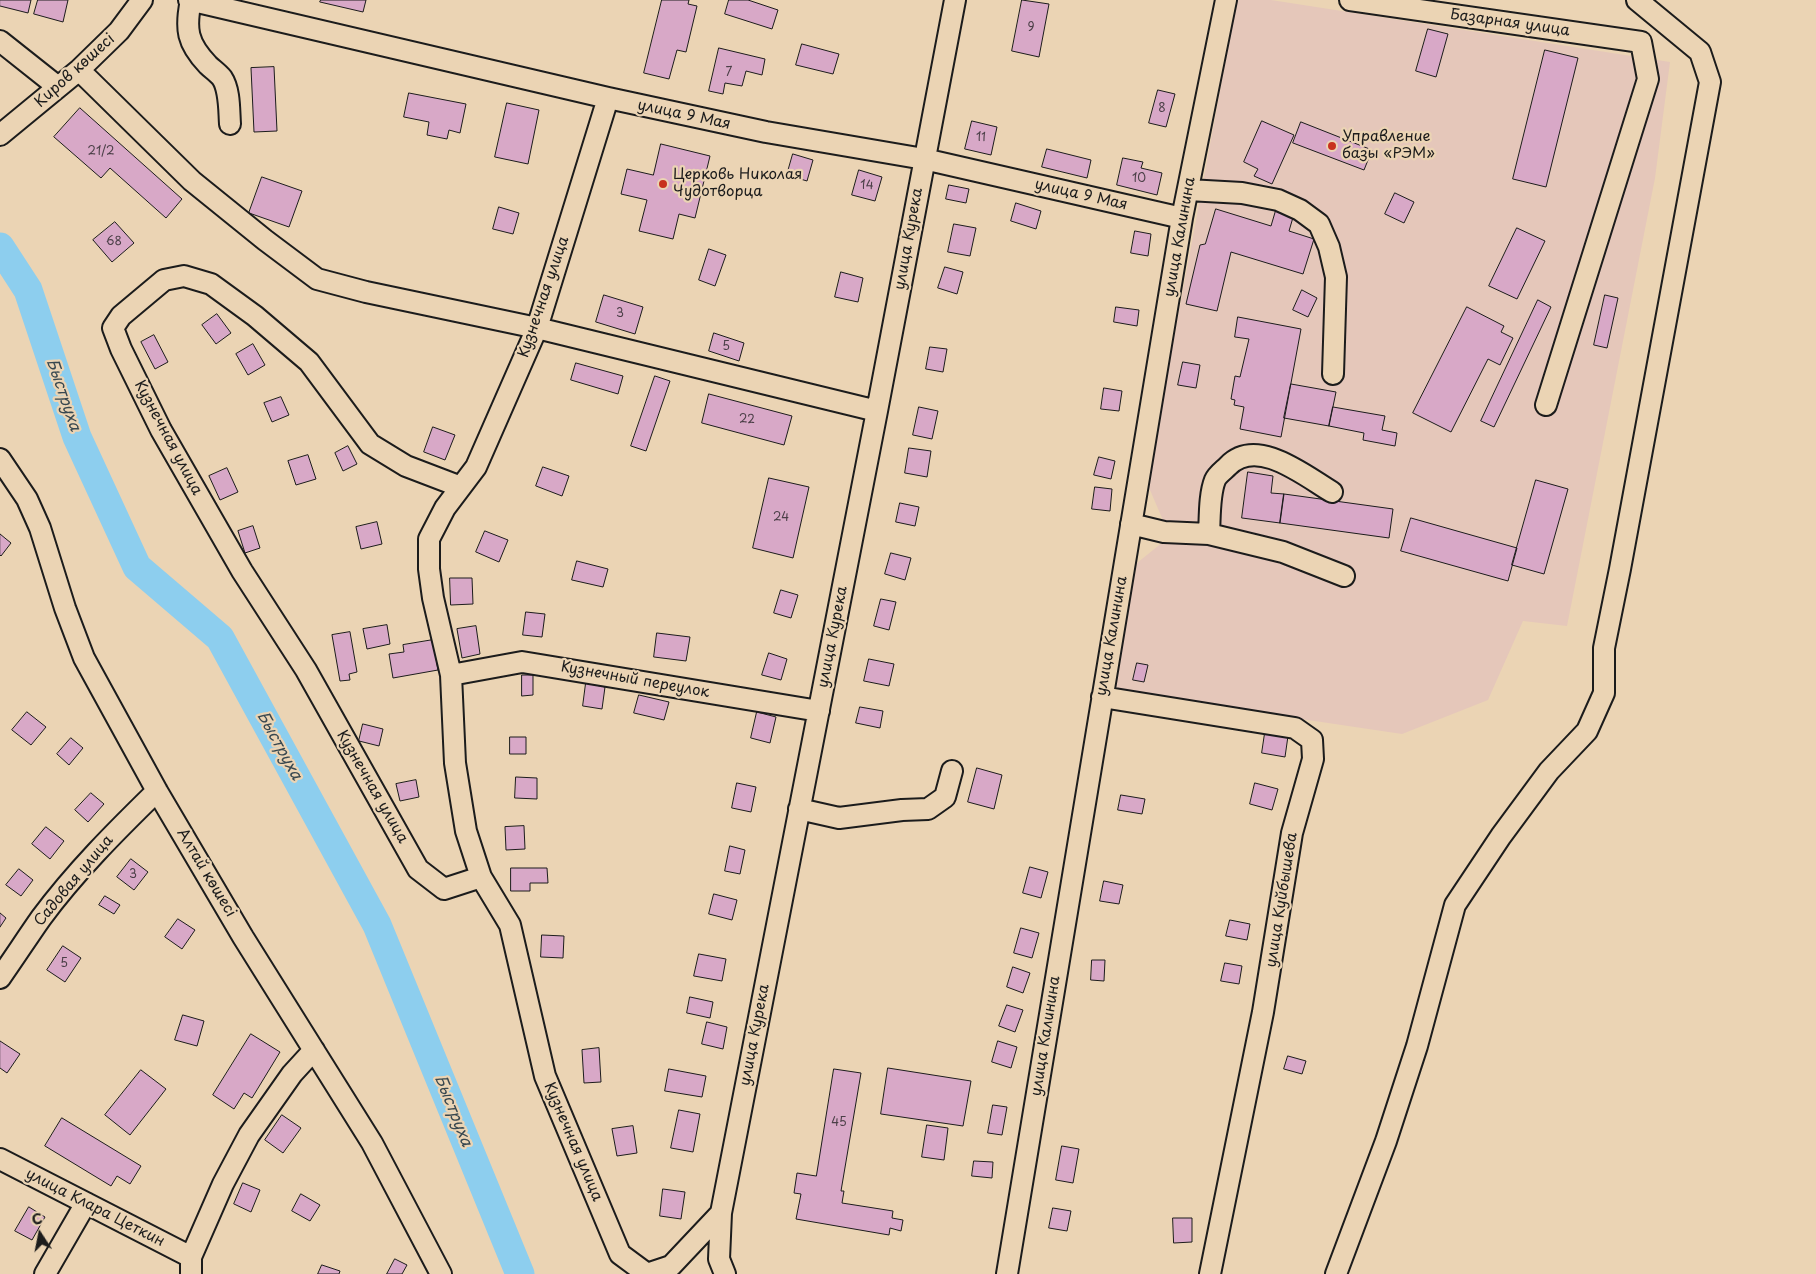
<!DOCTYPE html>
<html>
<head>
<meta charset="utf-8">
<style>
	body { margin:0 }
	#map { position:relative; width:1816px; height:1274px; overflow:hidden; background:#ebd4b4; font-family:"Playpen Sans",sans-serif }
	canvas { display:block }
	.north { position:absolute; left:15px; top:1209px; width:50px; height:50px; -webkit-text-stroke:4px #ebd4b4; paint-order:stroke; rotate:349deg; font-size:14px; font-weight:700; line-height:20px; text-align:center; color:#1c1c1c }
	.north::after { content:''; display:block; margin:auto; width:18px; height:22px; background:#1c1c1c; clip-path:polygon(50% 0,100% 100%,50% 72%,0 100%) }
</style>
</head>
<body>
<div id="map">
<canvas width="1816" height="1274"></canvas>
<div class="north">С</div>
</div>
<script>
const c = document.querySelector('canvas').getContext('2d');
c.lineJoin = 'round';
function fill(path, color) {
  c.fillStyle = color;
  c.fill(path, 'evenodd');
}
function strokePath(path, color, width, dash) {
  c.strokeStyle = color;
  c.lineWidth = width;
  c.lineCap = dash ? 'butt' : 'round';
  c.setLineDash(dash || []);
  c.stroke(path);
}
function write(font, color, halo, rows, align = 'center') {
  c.font = font + ' "Playpen Sans",sans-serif';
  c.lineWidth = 4.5;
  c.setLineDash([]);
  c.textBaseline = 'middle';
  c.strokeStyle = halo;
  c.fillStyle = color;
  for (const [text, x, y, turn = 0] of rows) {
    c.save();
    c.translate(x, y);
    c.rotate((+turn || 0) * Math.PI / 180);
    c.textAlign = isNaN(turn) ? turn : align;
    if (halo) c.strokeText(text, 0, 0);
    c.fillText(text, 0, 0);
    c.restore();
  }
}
const built = new Path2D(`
	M1237 0H1271L1670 62 1655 178 1567 626 1523 621 1488 700 1402 734 1113 691 1137 563 1163 542 1165 525 1147 483Z`);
const river = new Path2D(`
	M0 247 28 290 77 437 137 567 220 638 377 925 520 1274`);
const building = new Path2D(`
	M0 0H31L28 13 0 6Z
	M38 0H68L63 22 34 14Z
	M321 0H366L363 12 320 2Z
	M662 0H689L688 4 697 6 686 52 677 50 669 79 644 73Z
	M729 0H748L778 10 772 29 725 14Z
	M1022 0 1049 4 1039 57 1012 51Z
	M1428 29 1448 34 1436 77 1416 71Z
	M802 44 839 54 833 74 796 65Z
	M719 48 765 59 762 75 746 71 742 86 725 83 723 94 709 91Z
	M1545 50 1578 58 1546 187 1513 179Z
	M274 67 277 131 254 132 251 68Z
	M1158 90 1175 94 1166 127 1149 123Z
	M409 93 466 104 460 133 449 130 447 139 427 135 429 122 404 117Z
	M507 103 539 110 528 164 495 157Z
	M80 108 182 199 166 218 110 168 101 178 54 137Z
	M972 121 997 127 991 155 965 149Z
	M1262 121 1294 135 1272 184 1254 176 1258 169 1244 162Z
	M1301 122 1372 150 1364 170 1293 143Z
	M661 144 710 156 695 218 679 214 673 239 639 231 647 200 621 194 627 169 653 175Z
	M1047 149 1091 160 1087 178 1042 167Z
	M793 154 813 160 807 181 787 175Z
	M1123 158 1143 162 1141 168 1162 173 1157 195 1117 185Z
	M859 170 882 177 875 201 852 195Z
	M262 177 302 191 289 227 249 213Z
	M949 185 969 189 966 203 946 199Z
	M1395 193 1414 202 1404 223 1385 214Z
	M1016 203 1041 211 1036 229 1011 221Z
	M499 207 519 213 513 234 493 229Z
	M1216 209 1271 226 1276 209 1294 214 1289 231 1314 239 1303 274 1231 252 1217 311 1186 304 1200 245 1205 244Z
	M115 222 134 243 112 262 93 240Z
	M954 224 976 228 970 256 948 252Z
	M1517 228 1545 241 1517 299 1489 286Z
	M1135 231 1151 234 1148 256 1131 253Z
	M709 249 726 255 715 286 699 280Z
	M945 267 963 272 957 294 938 288Z
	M841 272 863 278 858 302 835 297Z
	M1302 290 1317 298 1308 317 1293 310Z
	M604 295 643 307 635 334 596 322Z
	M1605 295 1618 298 1607 348 1594 345Z
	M1538 300 1551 307 1494 427 1481 421Z
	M1116 307 1139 310 1137 326 1114 322Z
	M1467 307 1504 326 1501 332 1513 338 1500 365 1488 359 1451 432 1413 413Z
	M217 314 231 333 216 344 202 325Z
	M1238 317 1301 329 1281 437 1240 429 1244 407 1234 405 1235 400 1231 399 1235 376 1240 377 1249 339 1235 337Z
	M714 333 744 343 739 361 709 351Z
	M154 335 168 362 155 369 141 342Z
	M253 344 265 365 248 375 236 354Z
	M930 347 947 349 943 372 926 369Z
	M1183 362 1200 365 1196 388 1178 385Z
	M576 363 623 376 618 394 571 380Z
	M655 376 670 381 646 451 631 446Z
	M1291 384 1336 392 1329 426 1284 418Z
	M1104 388 1122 391 1119 411 1101 409Z
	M709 394 792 416 784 445 702 423Z
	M281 397 289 415 272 422 264 403Z
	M919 407 938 411 932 439 913 435Z
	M1333 407 1385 416 1382 430 1397 433 1395 446 1363 440 1364 433 1329 426Z
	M433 427 455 435 445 460 424 452Z
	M348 446 357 464 343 471 335 453Z
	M909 448 931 451 927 477 905 473Z
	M308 455 316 479 296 485 288 461Z
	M1099 457 1115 461 1111 479 1094 475Z
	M543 467 569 476 562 496 536 486Z
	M227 468 238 492 220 500 209 476Z
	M1248 472 1273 476 1271 493 1284 494 1280 523 1242 518Z
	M769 478 809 487 793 558 753 548Z
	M1536 480 1568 489 1544 574 1512 565Z
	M1095 487 1112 489 1110 511 1092 509Z
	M1284 494 1393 509 1389 538 1280 523Z
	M900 503 919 507 915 526 896 522Z
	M1411 518 1517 548 1508 581 1401 551Z
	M377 522 382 544 361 549 356 527Z
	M253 526 260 548 245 553 238 531Z
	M485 531 508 540 499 562 476 552Z
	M0 534 11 543 1 556 0 555Z
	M891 553 911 558 905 580 885 574Z
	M577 561 608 569 603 587 572 580Z
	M450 578H472L473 604 451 605Z
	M781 590 798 595 791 618 774 613Z
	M881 599 896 602 889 630 874 626Z
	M526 612 545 614 542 637 523 635Z
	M387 625 390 644 367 649 363 629Z
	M476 626 480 654 462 658 457 629Z
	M350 632 357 672 349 674 350 680 340 681 332 635Z
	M657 633 690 637 686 661 654 657Z
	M433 640 438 670 393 678 389 654 404 652 403 645Z
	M769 653 787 659 781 680 762 675Z
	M869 659 894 664 889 686 864 681Z
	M1137 663 1148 665 1144 682 1133 680Z
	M522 675H533V695L522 696Z
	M586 683 605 687 602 709 583 706Z
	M639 695 669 702 664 720 634 713Z
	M860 707 883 711 880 728 856 723Z
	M27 712 46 727 31 745 12 730Z
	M757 712 776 717 770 743 751 738Z
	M363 724 383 729 379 746 359 741Z
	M1265 733 1288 736 1285 757 1262 753Z
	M510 737H526V754H510Z
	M71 738 83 748 69 765 57 754Z
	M977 768 1002 775 994 809 968 802Z
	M516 777 537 778V799L515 798Z
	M416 780 419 797 400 801 396 784Z
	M737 783 756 787 751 812 732 808Z
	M1255 783 1278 789 1272 810 1250 804Z
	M91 793 104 804 88 822 75 810Z
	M1121 795 1145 799 1142 814 1118 810Z
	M524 826 525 849 506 850 505 827Z
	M46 827 64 841 50 859 32 844Z
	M730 846 745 850 740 874 725 871Z
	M131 859 148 872 134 890 117 877Z
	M1030 867 1048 872 1041 898 1023 893Z
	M511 868H547L548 883H530V891H511Z
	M19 869 33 880 21 896 6 885Z
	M1104 881 1123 885 1119 904 1100 901Z
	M714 894 737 900 732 920 709 914Z
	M105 896 120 905 114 914 99 905Z
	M0 913 6 918 0 927Z
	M178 919 195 930 182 949 165 937Z
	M1230 920 1250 924 1247 940 1226 936Z
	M1021 928 1039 933 1032 958 1014 953Z
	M542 935 564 936 563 958 541 957Z
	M63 946 81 958 65 982 47 970Z
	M699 954 726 959 722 981 694 976Z
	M1092 960H1105L1104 981 1091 980Z
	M1225 963 1242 966 1239 984 1221 981Z
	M1013 967 1030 973 1023 993 1007 987Z
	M690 997 713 1002 710 1018 687 1013Z
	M1007 1005 1023 1010 1015 1032 999 1026Z
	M183 1015 204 1021 197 1046 175 1040Z
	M707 1022 727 1027 723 1049 702 1044Z
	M251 1034 280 1052 252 1098 244 1093 234 1109 213 1095Z
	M0 1041 20 1054 7 1073 0 1068Z
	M998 1041 1017 1047 1011 1068 992 1062Z
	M599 1048 601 1082 584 1083 582 1050Z
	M1288 1056 1306 1061 1302 1074 1284 1069Z
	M888 1068 971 1081 963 1126 881 1114Z
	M669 1069 706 1076 702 1097 665 1091Z
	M834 1069 861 1073 841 1191H844L842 1203 893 1211 892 1218 903 1220 901 1231 890 1228 889 1235 796 1219 801 1194 794 1193 797 1173 816 1176Z
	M141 1070 166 1089 130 1135 105 1115Z
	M993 1105 1007 1107 1002 1135 988 1133Z
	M679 1110 700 1114 693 1152 671 1148Z
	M282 1115 301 1128 283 1153 265 1140Z
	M62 1118 141 1166 130 1184 117 1176 111 1186 45 1146Z
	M927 1125 948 1128 944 1160 922 1157Z
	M633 1126 637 1153 617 1156 612 1129Z
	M1062 1146 1079 1149 1073 1183 1056 1180Z
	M974 1161 993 1162 992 1178 972 1176Z
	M243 1183 260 1190 251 1212 234 1204Z
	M663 1189 685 1192 681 1219 660 1216Z
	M301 1194 320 1205 310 1221 292 1211Z
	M29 1207 45 1217 32 1240 15 1231Z
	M1053 1208 1071 1211 1067 1231 1049 1228Z
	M1173 1218H1192V1242L1174 1243Z
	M395 1259 407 1265 402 1274H387Z
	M322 1265 340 1271 339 1274H318Z`);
const minor = new Path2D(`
	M189 0 608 98 766 132 924 159 1182 218
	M191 0C185 29 187 43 208 65 212 69 218 73 222 78 230 90 229 110 230 124
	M1350 0 1641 42 1648 79 1546 405
	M0 41 58 87
	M79 70 192 181 265 240 317 279 366 292 537 328 877 411
	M608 98 537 328 476 467 445 508 429 539V569L433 598 451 675 455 763 466 831 481 877 510 925 545 1076 620 1254 647 1274 671 1266 721 1213
	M0 135 79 70 119 31 142 0
	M1188 190 1242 193 1278 200 1300 210 1319 224 1329 247 1336 277 1333 374
	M0 459 27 499 40 528 65 608 84 658 157 791 243 937 372 1143 441 1274
	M461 487 406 466 370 444 309 362 255 316 211 284 184 276 164 280 121 316 113 328 121 349 161 430 242 571 306 670 418 869 444 889 481 877
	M1131 524 1164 532 1209 534 1283 552 1344 576
	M1209 534C1210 518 1209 495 1215 480 1217 475 1224 470 1228 466 1257 436 1305 476 1332 492
	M451 675 522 662 819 711
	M1102 697 1295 728 1312 740 1313 759 1292 833 1263 1012 1210 1274
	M799 809 839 818 902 810 928 809 945 797 952 771
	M0 978C14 958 27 938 41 918 75 872 116 831 157 791
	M0 1159 191 1257
	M45 1274 86 1203
	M191 1274V1257L223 1184 249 1135 292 1074 314 1050
	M725 1274 719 1259 721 1213 877 411 955 0
	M1007 1274 1182 218 1226 0
	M1336 1274 1386 1141 1417 1046 1455 905 1501 836 1549 771 1587 731 1604 693V648L1620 569 1710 82 1700 52 1637 0`);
const markers = [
	[1332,146,5,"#c8321e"],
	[663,184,5,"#c8321e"]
];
const numberNames = [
	["9",1031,28],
	["7",729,73],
	["8",1162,109],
	["11",981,138],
	["21/2",101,152],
	["10",1139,179],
	["14",867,186],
	["68",114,242],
	["3",620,314],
	["5",726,347],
	["22",747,420],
	["24",781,518],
	["3",133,875],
	["5",64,964],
	["45",839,1123]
];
const streetNames = [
	["Базарная улица",1510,23,8],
	["Киров көшесі",75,71,-42],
	["улица 9 Мая",684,115,12],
	["улица 9 Мая",1081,195,13],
	["улица Калинина",1180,237,-80],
	["улица Курека",909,239,-80],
	["Кузнечная улица",544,297,-71],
	["Кузнечная улица",168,438,62],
	["улица Калинина",1112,636,-80],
	["улица Курека",833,637,-79],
	["Кузнечный переулок",635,680,10],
	["Кузнечная улица",372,787,60],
	["Алтай көшесі",206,873,59],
	["Садовая улица",74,881,-50],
	["улица Куйбышева",1282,900,-81],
	["улица Курека",755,1035,-79],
	["улица Калинина",1046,1036,-81],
	["Кузнечная улица",573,1142,67],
	["улица Клара Цеткин",95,1208,27]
];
const poiNames = [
	["Управление",1342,137],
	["базы «РЭМ»",1342,154],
	["Церковь Николая",673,175],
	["Чудотворца",673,192]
];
const waterNames = [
	["Быструха",63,395,71],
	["Быструха",279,746,61],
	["Быструха",453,1111,68]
];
fill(built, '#e5c7ba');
strokePath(river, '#8dceee', 29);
fill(building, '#d8a8c7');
strokePath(building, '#1c1c1c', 1);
strokePath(minor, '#1c1c1c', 24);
strokePath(minor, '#ebd4b4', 20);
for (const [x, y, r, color] of markers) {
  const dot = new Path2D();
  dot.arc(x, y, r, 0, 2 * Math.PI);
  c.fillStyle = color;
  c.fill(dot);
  strokePath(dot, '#ebd4b4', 2);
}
write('12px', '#4b3f47', null, numberNames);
write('15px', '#1c1c1c', '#ebd4b4', streetNames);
write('15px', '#1c1c1c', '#ebd4b4', poiNames, 'left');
write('italic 16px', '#384850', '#ebd4b4', waterNames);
</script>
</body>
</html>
